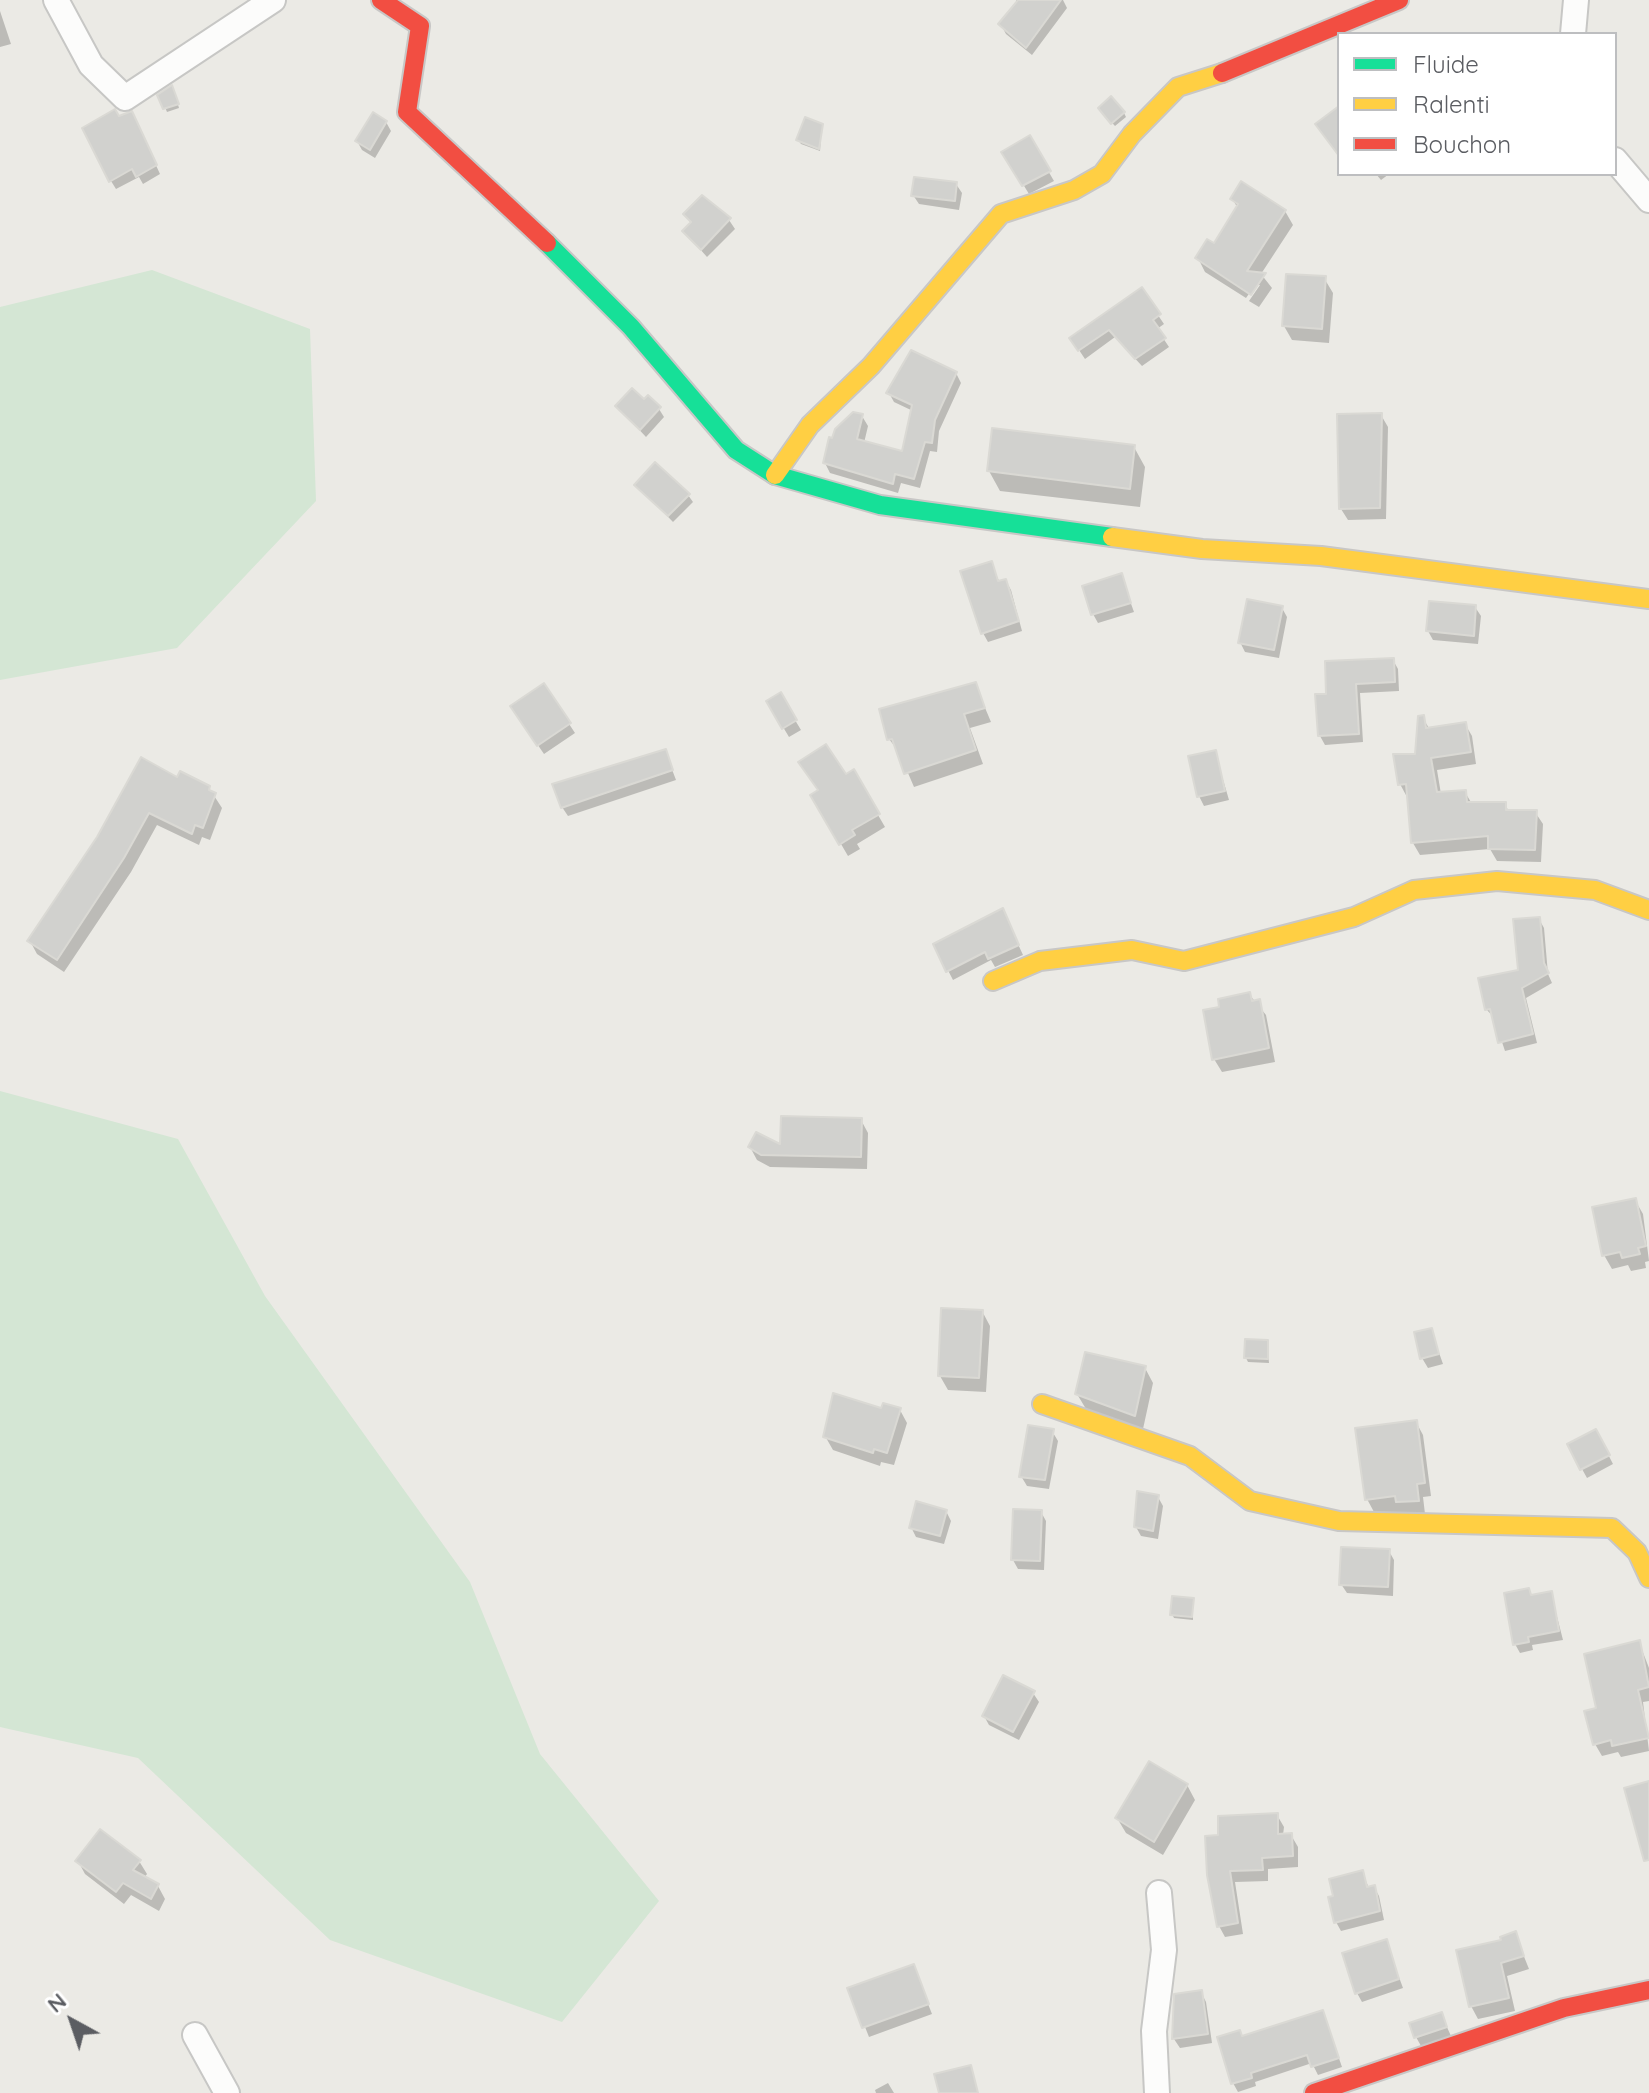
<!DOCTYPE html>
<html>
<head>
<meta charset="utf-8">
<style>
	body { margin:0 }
	#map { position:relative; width:1649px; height:2093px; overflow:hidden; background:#ebeae5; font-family:Quicksand,sans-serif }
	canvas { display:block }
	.legend { position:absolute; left:1337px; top:32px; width:280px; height:144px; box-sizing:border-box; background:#fff; border:2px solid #bdbec0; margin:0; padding:10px 14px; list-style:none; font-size:24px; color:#5b5d62 }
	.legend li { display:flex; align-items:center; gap:16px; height:40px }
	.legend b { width:40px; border:2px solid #bdbec0 }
	.north { position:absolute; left:32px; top:1981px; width:80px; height:80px; -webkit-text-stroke:6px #fff; paint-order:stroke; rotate:320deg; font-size:22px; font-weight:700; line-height:32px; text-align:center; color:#5b5d62 }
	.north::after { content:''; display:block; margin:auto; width:28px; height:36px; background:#5b5d62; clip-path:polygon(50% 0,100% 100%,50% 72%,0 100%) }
</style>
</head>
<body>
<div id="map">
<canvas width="1649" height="2093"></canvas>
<ul class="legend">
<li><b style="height:10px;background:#16e098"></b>Fluide</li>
<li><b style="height:10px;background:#ffcf43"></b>Ralenti</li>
<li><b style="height:10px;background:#f24e42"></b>Bouchon</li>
</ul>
<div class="north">N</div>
</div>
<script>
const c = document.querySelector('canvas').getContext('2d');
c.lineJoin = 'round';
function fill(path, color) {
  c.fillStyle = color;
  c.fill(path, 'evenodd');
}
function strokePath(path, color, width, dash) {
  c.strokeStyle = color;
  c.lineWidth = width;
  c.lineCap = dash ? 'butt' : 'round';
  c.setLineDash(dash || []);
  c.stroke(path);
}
const green = new Path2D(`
	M152 270 310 329 316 501 177 648 0 680V307Z
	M0 1091 178 1139 265 1296 470 1582 540 1754 659 1901 562 2022 330 1940 138 1758 0 1727Z`);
const shadow = new Path2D(`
	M1016 0H1063L1067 8 1032 55 1006 34 1001 25 1017 5Z
	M0 11 11 44 0 47Z
	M174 91 179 108 167 112 160 95Z
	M1102 112 1124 113 1126 117 1115 126Z
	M118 119 136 122 160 174 143 184 139 177 116 189 111 181Z
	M386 122 391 131 375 158 362 150 357 141Z
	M822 126 820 151 801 144 798 140Z
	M1029 138 1054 181 1029 194 1004 153Z
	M1376 174H1389L1381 180Z
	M956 184 962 193 959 210 919 204 913 195Z
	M702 198 729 220 735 229 707 257 684 231 691 224 686 215Z
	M1232 199 1285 211 1293 225 1261 274 1272 288 1259 307 1249 301 1260 285H1255L1246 298 1205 272 1198 258 1215 246 1238 208Z
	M1324 278 1333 293 1329 343 1292 340 1284 326Z
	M1141 290 1164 324 1157 329 1169 347 1142 366 1115 337 1085 359 1077 347Z
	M956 373 961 383 939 431 937 452 930 451 920 488 901 483 898 493 830 473 825 463 862 416 868 426 864 443 904 454 913 411 894 402 889 393Z
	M644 402 659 409 664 417 646 437 617 406Z
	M1381 415 1388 427 1386 519 1348 520 1341 509Z
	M1134 447 1145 467 1140 507 1000 491 989 471Z
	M637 485 688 495 693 502 673 522Z
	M991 563 1000 583 1006 581 1011 590 1022 631 988 642 983 633Z
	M1121 576 1134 612 1098 623 1093 614Z
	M1475 607 1481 616 1478 644 1433 640 1428 631Z
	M1282 608 1287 617 1279 658 1245 652 1240 642Z
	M1393 660 1398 669 1399 691 1360 693 1363 742 1325 745 1320 736 1328 696Z
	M975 684 991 722 970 728 983 764 914 787 899 752 889 739Z
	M544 686 575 733 544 754 518 716Z
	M780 695 801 730 789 737 768 702Z
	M1423 718 1430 730 1465 724 1472 736 1476 764 1437 770 1441 794 1465 792 1472 804H1505L1509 812H1535L1543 824 1541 862 1497 861 1490 849 1420 855 1413 843 1407 797 1400 784 1417 756Z
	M665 751 676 780 568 816 562 807Z
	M1215 752 1229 800 1204 806 1199 796Z
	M853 772 885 827 857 844 860 849 848 856 813 796Z
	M178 779 209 788 222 808 210 840 202 837 199 845 157 825 131 872 64 972 37 954 30 941Z
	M1539 919 1544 928 1548 974 1552 983 1526 998 1537 1043 1505 1051 1494 1018 1487 1010 1481 980 1520 972Z
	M1007 920 1023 955 995 967 991 960 953 980 935 945Z
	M1249 994 1266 1015 1275 1062 1222 1072 1214 1059 1222 1009Z
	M861 1120 868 1133 867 1169 770 1167 757 1160 750 1147 782 1148Z
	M1635 1200 1643 1214 1649 1261 1645 1262 1646 1268 1631 1271 1628 1265 1612 1269 1604 1255Z
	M982 1311 990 1326 986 1392 948 1390 940 1376Z
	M1431 1330 1443 1364 1428 1368 1422 1358Z
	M1267 1342 1269 1363 1248 1362 1246 1358Z
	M1145 1368 1153 1383 1143 1429 1086 1409 1077 1394Z
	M900 1410 907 1423 894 1465 881 1462 880 1466 833 1450 825 1436 883 1411Z
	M1416 1422 1423 1435 1431 1496 1423 1497 1425 1514 1374 1512 1367 1499Z
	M1052 1431 1058 1441 1049 1489 1027 1486 1021 1476Z
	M1596 1431 1613 1464 1587 1478 1582 1469Z
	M1158 1497 1163 1506 1158 1539 1141 1536 1136 1527Z
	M946 1511 951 1521 944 1544 916 1537 911 1527Z
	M1041 1512 1046 1521 1044 1570 1018 1569 1013 1560Z
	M1389 1551 1394 1560 1393 1596 1347 1593 1341 1584Z
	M1551 1593 1563 1640 1532 1645 1533 1650 1520 1653 1515 1644 1532 1597Z
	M1193 1600V1620L1174 1618 1172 1614Z
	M1639 1642 1649 1668V1701L1643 1702 1649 1751 1621 1757 1618 1752 1602 1756 1595 1744 1599 1710Z
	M1033 1693 1039 1702 1019 1740 989 1725 984 1716Z
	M1187 1785 1195 1800 1163 1855 1126 1833 1117 1818Z
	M1277 1815 1284 1827 1283 1835H1291L1298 1847V1867L1268 1869V1881L1235 1882 1243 1934 1225 1937 1219 1926 1220 1837Z
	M78 1861H139L147 1874 144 1878 158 1886 165 1899 159 1911 131 1895 124 1904 85 1874Z
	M1362 1872 1369 1888 1374 1887 1379 1896 1384 1920 1341 1931 1336 1922 1335 1897Z
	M1515 1934 1529 1969 1507 1976 1515 2011 1478 2019 1471 2006 1504 1941Z
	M1386 1942 1403 1988 1362 2002 1357 1993Z
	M913 1966 932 2014 869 2037 850 1989Z
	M1201 1992 1206 2002 1212 2043 1180 2048 1174 2039Z
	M1441 2014 1451 2036 1421 2046 1416 2037Z
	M1326 2021 1342 2067 1318 2075 1312 2063 1255 2082 1256 2086 1238 2092 1233 2083 1242 2038Z
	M888 2083 894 2093H876L875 2090Z`);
const building = new Path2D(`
	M1018 0H1061L1026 48 998 24Z
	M172 85 179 104 163 109 157 95Z
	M1111 96 1125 112 1111 124 1098 108Z
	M1339 106V156L1315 124Z
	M115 109 119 116 132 111 157 165 136 177 132 169 109 182 82 128Z
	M373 112 387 121 370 150 355 141Z
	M805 117 823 124 819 149 796 140Z
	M1030 135 1051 171 1022 186 1001 152Z
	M914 177 957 182 955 201 911 196Z
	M1241 181 1286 210 1247 271 1266 273 1251 295 1195 258 1207 239 1214 243 1238 204 1230 199Z
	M702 195 731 218 701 250 682 231 691 222 683 214Z
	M1286 274 1326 276 1322 329 1282 326Z
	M1142 287 1161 314 1153 320 1166 338 1135 359 1109 330 1078 351 1069 338Z
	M911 350 957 372 935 420 932 443 925 442 914 479 895 474 893 484 823 463 829 437 832 438 835 429 853 412 863 414 857 439 902 451 912 405 886 393Z
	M632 388 644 399 648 395 661 407 640 430 615 406Z
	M1382 413 1380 508 1339 509 1337 414Z
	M992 428 1135 445 1130 489 987 471Z
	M655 462 690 494 668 516 634 485Z
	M992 561 998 581 1006 579 1019 621 981 634 960 571Z
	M1122 573 1131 603 1091 615 1082 586Z
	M1247 599 1283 606 1274 650 1238 643Z
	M1429 601 1476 605 1474 636 1426 631Z
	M1394 658 1395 682 1356 684 1359 734 1318 736 1315 694H1326L1325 661Z
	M976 682 985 708 964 714 976 750 904 774 892 739 887 740 879 709Z
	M544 683 571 723 537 746 510 706Z
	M781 692 797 720 782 729 766 701Z
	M1424 715 1426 728 1466 722 1471 752 1431 758 1437 792 1466 790 1467 802H1506V810H1537L1535 850 1488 849V836L1411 843 1406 784 1398 785 1393 754H1415L1418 716Z
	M826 744 846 774 854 769 880 814 852 830 855 835 839 845 810 795 818 790 798 762Z
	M666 749 673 770 561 808 552 784Z
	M1216 750 1225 791 1197 797 1188 756Z
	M141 757 177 777 180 771 210 786 209 790 216 793 203 828 195 825 192 834 149 813 124 858 57 960 27 941 97 837Z
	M1003 908 1019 945 988 959 985 952 946 972 933 944Z
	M1540 917 1544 963 1549 973 1522 988 1533 1034 1498 1043 1490 1009 1485 1010 1478 978 1518 970 1513 919Z
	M1250 992 1252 1001 1260 999 1269 1048 1212 1060 1203 1010 1219 1007 1218 999Z
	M781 1116 862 1118 861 1157 761 1155 748 1147 756 1132 780 1144Z
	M1636 1198 1646 1246 1638 1248 1640 1254 1622 1258 1620 1252 1602 1256 1592 1207Z
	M941 1308 983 1310 979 1378 938 1376Z
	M1432 1328 1439 1354 1420 1359 1414 1332Z
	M1245 1339 1268 1340V1359L1244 1358Z
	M1085 1352 1146 1366 1135 1416 1075 1394Z
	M833 1393 881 1408 883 1403 901 1408 887 1453 874 1449 873 1453 823 1437Z
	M1417 1420 1425 1483 1417 1484 1419 1501 1396 1502 1395 1496 1365 1500 1355 1428Z
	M1028 1425 1054 1429 1045 1480 1019 1477Z
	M1596 1429 1610 1455 1580 1470 1567 1444Z
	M1137 1491 1159 1495 1153 1531 1134 1527Z
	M916 1501 947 1510 940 1536 909 1528Z
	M1013 1509 1042 1510 1040 1561 1011 1560Z
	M1341 1547 1390 1549 1388 1587 1339 1585Z
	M1529 1588 1531 1595 1552 1591 1559 1631 1528 1637 1529 1642 1513 1645 1504 1593Z
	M1172 1596 1194 1598 1192 1617 1170 1615Z
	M1640 1640 1649 1687 1638 1690 1649 1738 1612 1746 1611 1740 1593 1745 1584 1711 1596 1708 1584 1654Z
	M1003 1675 1035 1691 1013 1732 982 1716Z
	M1149 1761 1188 1784 1154 1842 1115 1818Z
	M1649 1781V1860L1644 1861 1624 1788Z
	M1278 1813V1834L1292 1833 1293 1856 1262 1858 1263 1870 1230 1871 1238 1923 1217 1927 1207 1875 1205 1836 1218 1835V1816Z
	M100 1829 141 1860 133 1870 159 1884 151 1899 123 1883 116 1892 75 1861Z
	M1363 1870 1367 1887 1375 1885 1380 1911 1334 1923 1328 1897 1333 1896 1329 1879Z
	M1516 1931 1524 1956 1501 1963 1509 1998 1469 2007 1456 1950 1501 1940 1500 1937Z
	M1387 1939 1399 1979 1355 1994 1342 1953Z
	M914 1964 929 2004 862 2028 847 1988Z
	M1202 1990 1208 2034 1172 2039 1174 1994Z
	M1323 2010 1339 2058 1311 2067 1307 2055 1251 2073 1252 2078 1231 2084 1217 2037 1240 2030 1242 2036Z
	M1442 2012 1447 2027 1414 2038 1409 2023Z
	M971 2065 978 2093H939L934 2074Z`);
const street = new Path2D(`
	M56 0 91 65 125 98 273 0
	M1573 34 1576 0
	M1615 160 1649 200
	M195 2035 227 2093
	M1157 2093 1154 2031 1164 1950 1159 1893`);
const fast = new Path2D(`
	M547 243 631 327 736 450 775 475 880 505 1112 537`);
const slow = new Path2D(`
	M775 475 810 425 871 366 1001 214 1074 190 1102 174 1132 134 1178 87 1222 73
	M1112 537 1202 549 1321 556 1649 599
	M993 981 1040 961 1132 950 1184 961 1354 917 1414 890 1497 881 1595 890 1649 910
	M1042 1404 1190 1456 1250 1501 1339 1521 1612 1528 1637 1552 1649 1578`);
const jam = new Path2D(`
	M381 0 420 26 407 112 547 243
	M1222 73 1399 0
	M1314 2093 1564 2008 1649 1990`);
fill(green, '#d4e6d4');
fill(shadow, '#0003');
fill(building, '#d1d1ce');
strokePath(building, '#dad9d4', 2);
strokePath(street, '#c7c7c5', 28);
strokePath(fast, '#c8c7c6', 22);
strokePath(slow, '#c8c7c6', 22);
strokePath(jam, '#c8c7c6', 22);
strokePath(street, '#fcfcfb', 24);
strokePath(fast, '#16e098', 18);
strokePath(slow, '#ffcf43', 18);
strokePath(jam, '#f24e42', 18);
</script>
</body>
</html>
